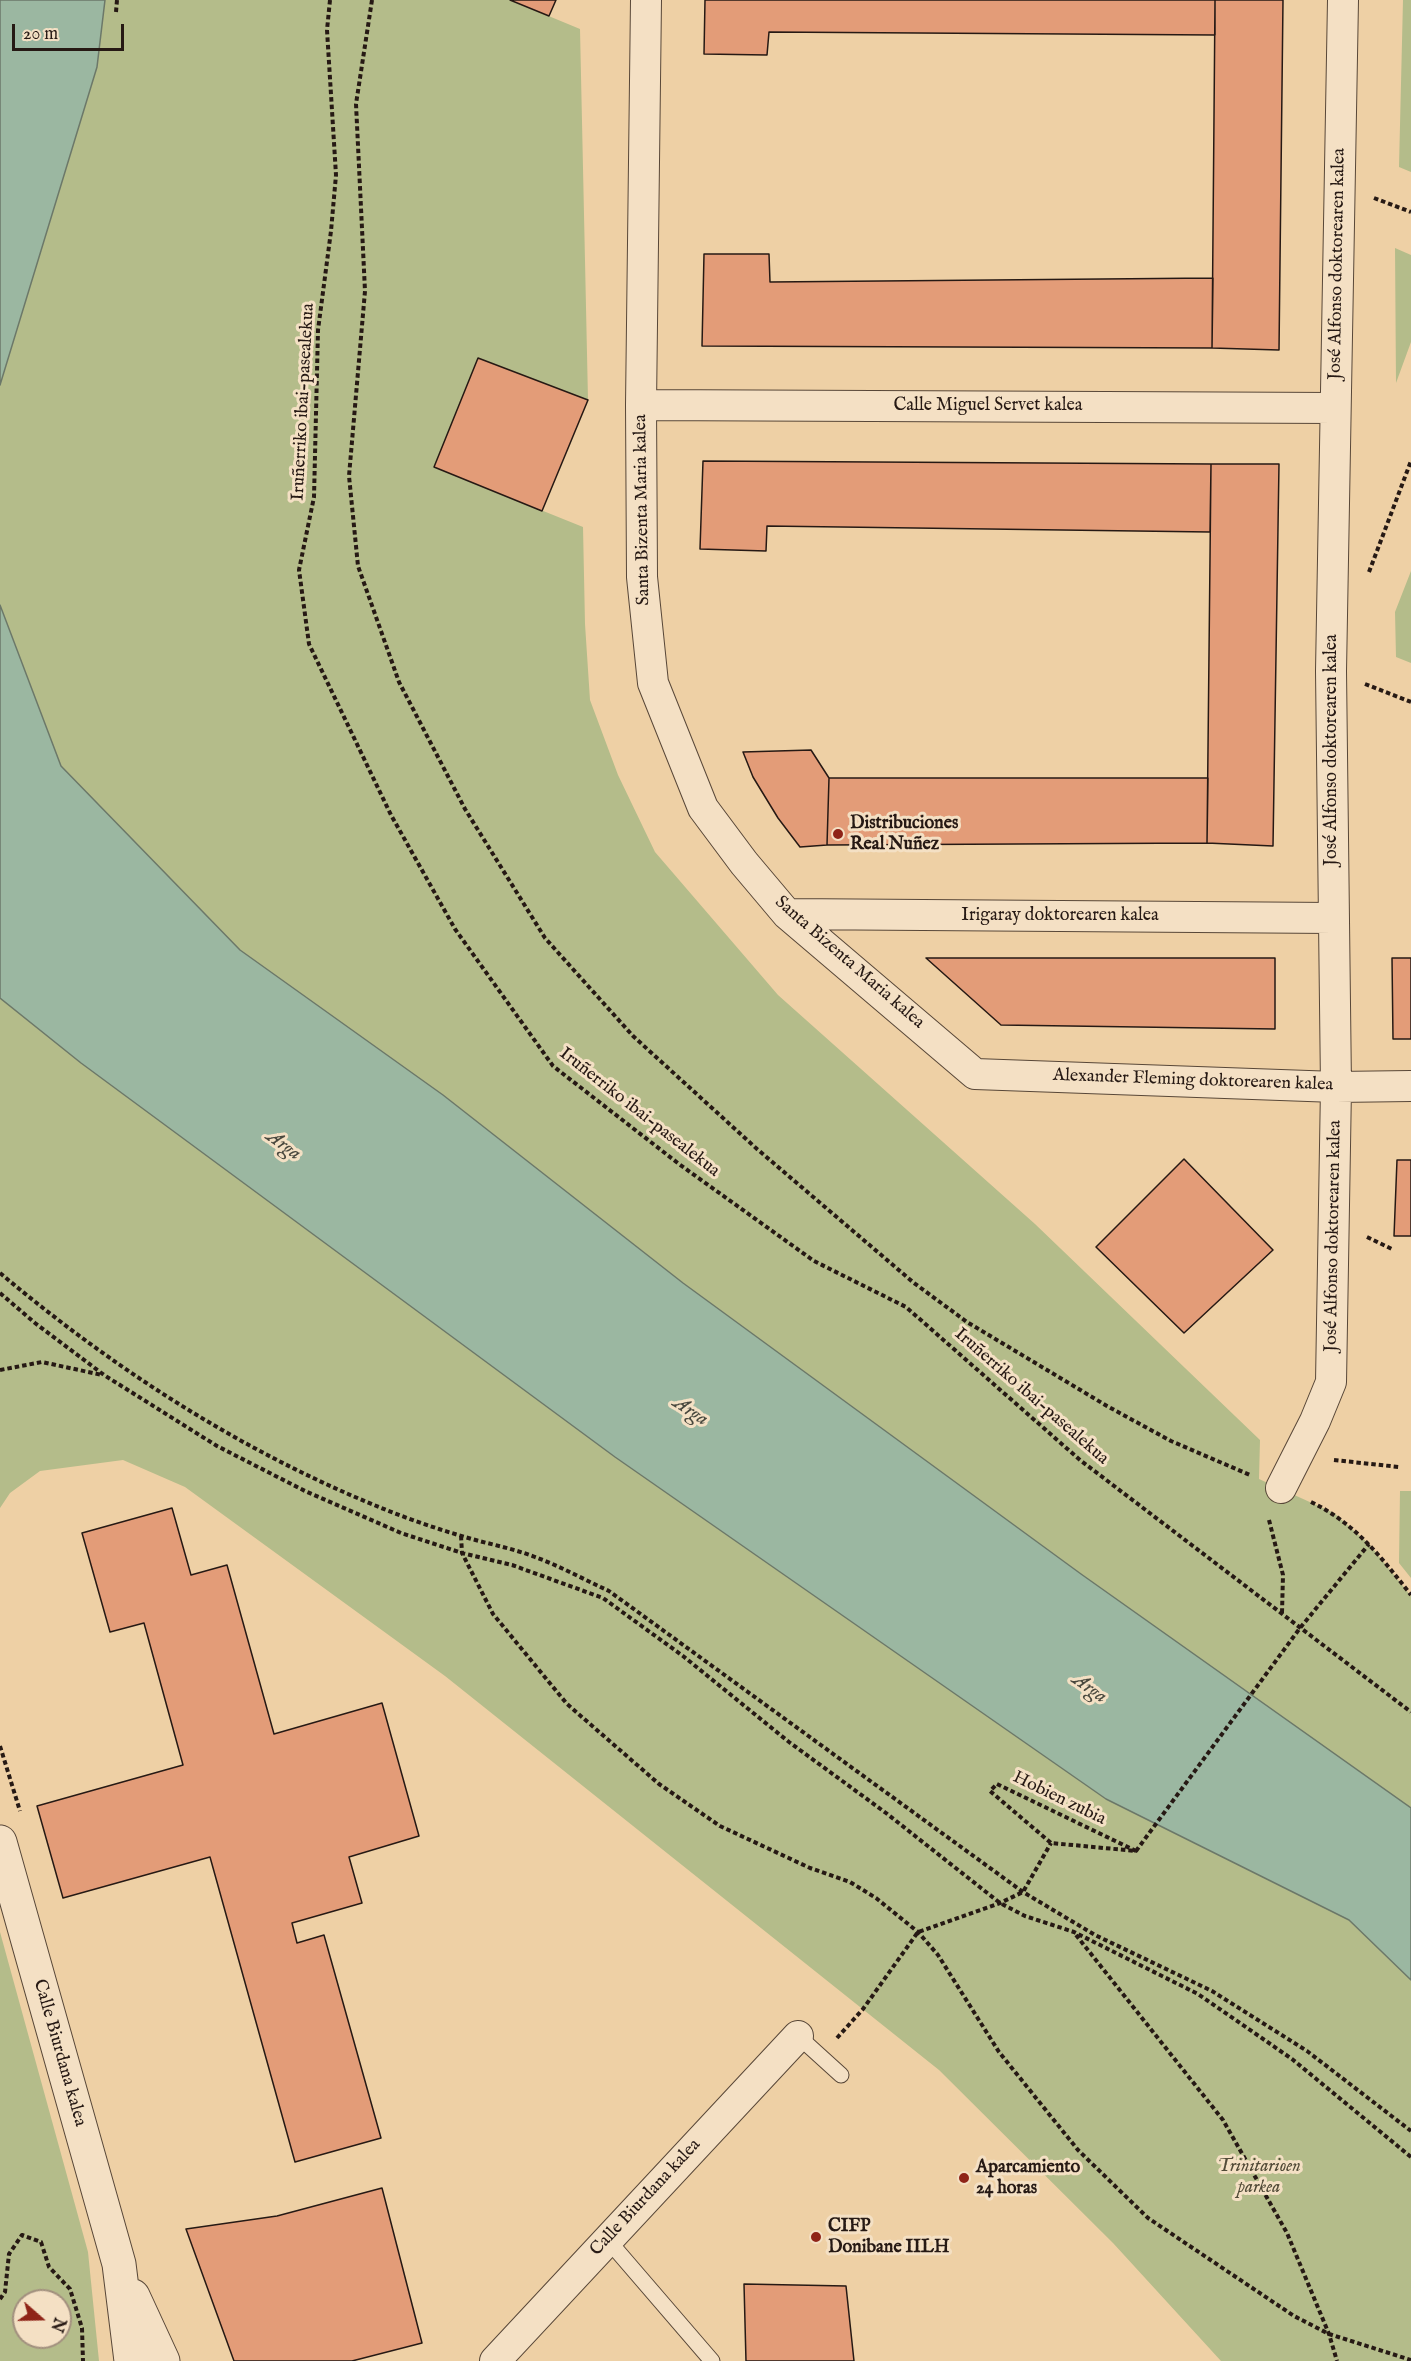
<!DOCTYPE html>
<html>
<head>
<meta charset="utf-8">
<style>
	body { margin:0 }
	#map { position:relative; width:1411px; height:2361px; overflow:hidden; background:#eed0a5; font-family:"IM FELL English",serif }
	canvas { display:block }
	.north { position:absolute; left:12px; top:2289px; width:60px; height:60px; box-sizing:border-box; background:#f4e0c4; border:2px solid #a2907e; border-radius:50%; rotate:110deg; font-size:16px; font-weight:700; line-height:24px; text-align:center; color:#261914 }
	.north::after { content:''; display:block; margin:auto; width:21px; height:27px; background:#8f2418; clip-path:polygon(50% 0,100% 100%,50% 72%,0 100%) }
	.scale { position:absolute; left:12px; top:24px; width:112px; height:27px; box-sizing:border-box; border:3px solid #261914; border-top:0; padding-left:8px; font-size:18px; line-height:21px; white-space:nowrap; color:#261914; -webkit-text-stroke:4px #f4e0c4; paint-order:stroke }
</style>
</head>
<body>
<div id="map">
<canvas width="1411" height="2361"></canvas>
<div class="north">N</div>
<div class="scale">20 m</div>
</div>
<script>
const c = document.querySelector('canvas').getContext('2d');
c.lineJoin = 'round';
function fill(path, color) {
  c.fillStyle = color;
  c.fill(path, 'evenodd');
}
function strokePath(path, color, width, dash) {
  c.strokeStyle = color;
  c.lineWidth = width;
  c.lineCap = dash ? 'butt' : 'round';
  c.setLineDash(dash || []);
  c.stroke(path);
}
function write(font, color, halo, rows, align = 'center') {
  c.font = font + ' "IM FELL English",serif';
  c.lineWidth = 6;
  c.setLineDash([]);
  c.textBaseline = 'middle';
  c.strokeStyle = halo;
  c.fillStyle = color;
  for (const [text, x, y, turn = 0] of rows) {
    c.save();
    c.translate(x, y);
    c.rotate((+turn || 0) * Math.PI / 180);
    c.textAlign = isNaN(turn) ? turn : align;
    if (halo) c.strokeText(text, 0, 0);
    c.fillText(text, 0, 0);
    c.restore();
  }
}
const green = new Path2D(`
	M105 0H510L580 29 588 400 478 358 434 467 583 527 585 624 590 700 618 775 655 852 778 995 1035 1224 1260 1440 1259 1479 1334 1513 1369 1544 1411 1596V1808L1081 1574 683 1283 443 1095 240 950 61 766 0 605V385L97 67Z
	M1403 0H1411V172L1399 167Z
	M1395 248 1411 255V342L1396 383Z
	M1411 571V663L1396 657 1395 612Z
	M0 998 81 1063 615 1457 1106 1799 1349 1920 1411 1980V2361H1221L1113 2243 939 2070 445 1676 185 1487 123 1460 40 1471 10 1493 0 1508Z
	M1400 1491H1411V1578L1399 1563Z
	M0 1932 88 2252 99 2361H0ZM24 2301H60V2337H24Z`);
const water = new Path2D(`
	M0 0H105L97 67 0 385Z
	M0 605 61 766 240 950 443 1095 683 1283 1081 1574 1411 1808V1980L1349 1920 1106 1799 615 1457 81 1063 0 998Z`);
const building = new Path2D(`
	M510 0H556L549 16Z
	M705 0H1215V35L769 32 767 55 704 54Z
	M1215 0H1283L1279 350 1212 348Z
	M704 254H769L770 282 1213 278 1212 348 702 346Z
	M478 358 588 400 542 511 434 467Z
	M703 461 1211 464 1210 532 767 526 766 551 700 549Z
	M1211 464H1279L1273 846 1207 843Z
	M811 750 829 778 827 845 800 847 778 818 753 777 743 752Z
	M829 778H1208L1207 843 827 845Z
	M926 958H1275V1029L1001 1025Z
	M1392 958H1411V1039H1393Z
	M1184 1159 1273 1250 1184 1333 1096 1247Z
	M1397 1160H1411V1236H1394Z
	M172 1508 191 1575 227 1565 274 1734 382 1703 419 1836 349 1857 362 1903 292 1923 297 1943 324 1935 381 2138 295 2162 210 1857 63 1898 37 1806 183 1765 144 1623 110 1632 82 1533Z
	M382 2188 422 2343 352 2361H234L186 2229 277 2216Z
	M744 2284 846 2286 854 2361H746Z`);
const path = new Path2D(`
	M330 0 327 30 336 175 331 231 318 330 314 497 299 570 309 644 391 815 455 929 553 1066 679 1164 814 1261 906 1307 1080 1460 1411 1712
	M372 0 356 104 365 291 349 476 358 566 399 682 465 809 545 938 633 1036 757 1149 914 1283 967 1322 1107 1406 1171 1441 1250 1475
	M116 12 117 0
	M1374 198 1411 212
	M1369 572 1411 461
	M1365 684 1411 702
	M1367 1237 1394 1250
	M0 1273C113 1368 238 1449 374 1505 403 1517 434 1528 465 1537 488 1544 512 1548 535 1557 560 1566 585 1580 609 1591L1023 1892 1095 1935 1212 1991 1307 2051 1411 2131
	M0 1293 35 1323 104 1375 217 1446 305 1491 401 1533 462 1553 512 1565 603 1598 683 1656 789 1742 886 1813 1000 1903 1025 1916 1074 1932 1198 1994 1292 2059 1411 2157
	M0 1370 42 1362 102 1375
	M1334 1460 1399 1467
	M1311 1502C1355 1523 1382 1558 1411 1595
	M1269 1520 1283 1575 1282 1613
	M461 1536 462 1553 493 1614 567 1704 659 1784 720 1826 810 1868 850 1882 876 1898 918 1932 938 1955 999 2052 1078 2150 1148 2218 1294 2316 1329 2334 1411 2360
	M0 1746 20 1811
	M997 1784 1136 1851 1051 1843 990 1791Z
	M1136 1851 1300 1628 1369 1544
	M1076 1935 1223 2120 1287 2233 1329 2334 1337 2361
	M837 2038 863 2009 918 1932 1000 1903 1023 1892 1051 1843
	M0 2299 5 2292 9 2254 22 2235 41 2242 49 2267 70 2289 82 2328 83 2361`);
const service = new Path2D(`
	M798 2036 841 2075
	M607 2239 712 2361`);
const minor = new Path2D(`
	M646 0 641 405 642 577 653 683 703 808 744 863 787 914 975 1074 1336 1087 1411 1086
	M641 405 1335 408
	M787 914 1333 918
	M1281 1488 1315 1421 1331 1382 1336 1087 1331 671 1343 0
	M495 2361 798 2036`);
const tertiary = new Path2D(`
	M0 1842 119 2264 131 2361
	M133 2296 163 2361`);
const markers = [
	[838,834,6,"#8f2418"],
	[964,2178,6,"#8f2418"],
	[816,2237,6,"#8f2418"]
];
const streetNames = [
	["José Alfonso doktorearen kalea",1338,264,-89],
	["Iruñerriko ibai-pasealekua",304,402,-87],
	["Calle Miguel Servet kalea",988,406],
	["Santa Bizenta Maria kalea",643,510,-91],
	["José Alfonso doktorearen kalea",1332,750,-90],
	["Irigaray doktorearen kalea",1060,916],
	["Santa Bizenta Maria kalea",849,963,41],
	["Alexander Fleming doktorearen kalea",1193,1081,2],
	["Iruñerriko ibai-pasealekua",639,1113,38],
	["José Alfonso doktorearen kalea",1334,1236,-89],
	["Iruñerriko ibai-pasealekua",1031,1397,41],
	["Hobien zubia",1059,1799,26],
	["Calle Biurdana kalea",59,2053,74],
	["Calle Biurdana kalea",646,2198,-47]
];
const poiNames = [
	["Distribuciones",850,824],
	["Real Nuñez",850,845],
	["Aparcamiento",976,2168],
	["24 horas",976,2189],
	["CIFP",828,2227],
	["Donibane IILH",828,2248]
];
const parkNames = [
	["Trinitarioen",1259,2167],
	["parkea",1259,2188]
];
const waterNames = [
	["Arga",283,1146,36],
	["Arga",690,1412,33],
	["Arga",1089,1689,35]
];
fill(green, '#b4bc8a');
fill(water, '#9bb7a1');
strokePath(water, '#6c7869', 1.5);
fill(building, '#e39c78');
strokePath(building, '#261914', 1.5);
strokePath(service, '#584738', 17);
strokePath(minor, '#584738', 32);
strokePath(tertiary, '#584738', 35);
strokePath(path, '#261914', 4, [4.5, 3]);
strokePath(service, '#f4e0c4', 15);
strokePath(minor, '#f4e0c4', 30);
strokePath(tertiary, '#f4e0c4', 33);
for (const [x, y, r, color] of markers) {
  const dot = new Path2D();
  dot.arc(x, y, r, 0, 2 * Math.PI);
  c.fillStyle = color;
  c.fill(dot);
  strokePath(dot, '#f4e0c4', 2);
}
write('18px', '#261914', '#f4e0c4', streetNames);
write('bold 18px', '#261914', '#f4e0c4', poiNames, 'left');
write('italic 18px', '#514a37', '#f4e0c4', parkNames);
write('italic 20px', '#49483e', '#f4e0c4', waterNames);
</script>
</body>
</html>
